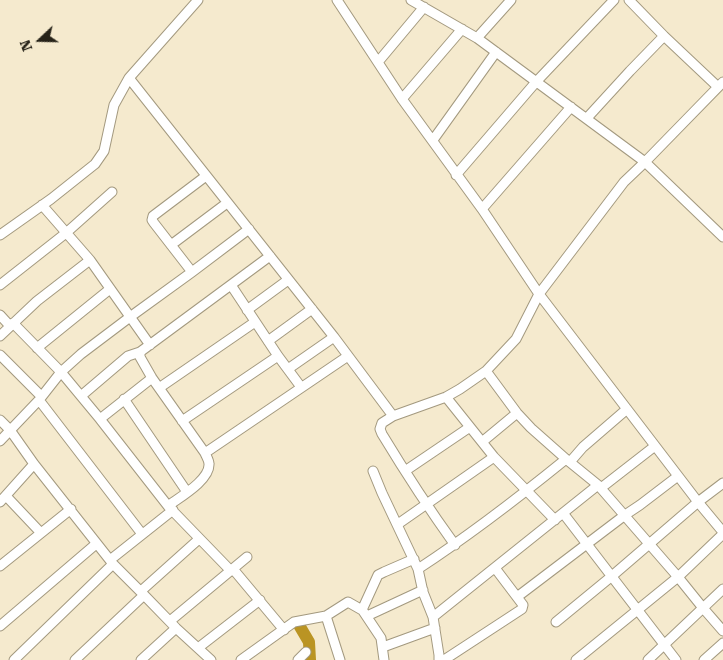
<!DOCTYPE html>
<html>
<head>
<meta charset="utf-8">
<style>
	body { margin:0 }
	#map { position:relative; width:723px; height:660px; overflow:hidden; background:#f5eace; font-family:"Roboto Serif",serif }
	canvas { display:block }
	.north { position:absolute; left:15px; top:15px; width:50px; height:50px; -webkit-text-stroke:4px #f5eace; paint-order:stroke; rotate:249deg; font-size:14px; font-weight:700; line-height:20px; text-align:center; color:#272319 }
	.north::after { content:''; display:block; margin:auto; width:18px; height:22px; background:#272319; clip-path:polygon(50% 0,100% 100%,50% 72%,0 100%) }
</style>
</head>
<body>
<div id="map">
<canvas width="723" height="660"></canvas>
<div class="north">N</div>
</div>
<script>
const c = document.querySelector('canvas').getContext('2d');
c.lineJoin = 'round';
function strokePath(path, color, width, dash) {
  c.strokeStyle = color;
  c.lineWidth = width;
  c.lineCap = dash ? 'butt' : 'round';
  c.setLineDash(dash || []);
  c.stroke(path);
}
const river = new Path2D(`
	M299 625 309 642 310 660`);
const minor = new Path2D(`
	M337 0 402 99 482 209 539 294 698 502 723 532
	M411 0 477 38 645 162 723 237
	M629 0 664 36 718 87
	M477 38 511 0
	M378 62 424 7
	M129 78 334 337 393 416
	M402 99 462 29
	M587 118 630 71 664 36
	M433 140 496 52
	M456 175 536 82 614 0
	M42 205 90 260 150 345
	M482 209 571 107
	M0 235 51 199 95 164 104 151 114 105 129 78 198 0
	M171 245 227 203
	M192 272 154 223 152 220 153 216 206 176
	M0 285 66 233 112 192
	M231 285 278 356 301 387
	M247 310 288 280
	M0 315 10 326
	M13 323 61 372 100 419 168 506 231 571
	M0 336 37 301 90 260
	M268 341 312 309
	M37 348 110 289
	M140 352V357L152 378 205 453C206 456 209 460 209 464 210 480 180 497 168 506
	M0 355 41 396
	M288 369 334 337
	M486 371 517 413 531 428 566 459 598 485 678 577 703 608 723 631
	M159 388 255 322
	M81 396 128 356 140 352 270 256
	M446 397 494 457 555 520
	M124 399 187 492
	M39 400 142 534
	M100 419 152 378
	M0 420 10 430 34 464 113 564 144 595 176 628 211 660
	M182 421 278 356
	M0 441 39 400 61 372 81 354 130 317 192 272 249 229
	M482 442 517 413
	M205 453 348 356
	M570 462 583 447 627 409
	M373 471 382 493 418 569 423 592 433 617 439 655V660
	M405 471 470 427
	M601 488 655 446
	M6 496 41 533
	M0 502 34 464
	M563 513 676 660
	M398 524 494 457
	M455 545C429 509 405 472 382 434L380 429 382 423 393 416 446 397 460 389 486 371 516 339 539 294 624 182 645 162 723 82
	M110 560 173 510
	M0 566 71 509
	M233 569 284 630
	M418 569C470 535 518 498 566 459
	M141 591 199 539
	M517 597 625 515 640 505 678 476
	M363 611 381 638 384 660
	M367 616 423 590
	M433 617 598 485
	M170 621 247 557
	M556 622 612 576 698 502 723 483
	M0 626 96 544
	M383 647 435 628
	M198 648 260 600
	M14 660 113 564
	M75 660 144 595
	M141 660 176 628
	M241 660 294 622 326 616
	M298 660 306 652
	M340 660 326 616 348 602 362 610 378 575 384 572 414 559
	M444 660 522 609 523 605 495 568
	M576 660 678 577 723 534
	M648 660 723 589
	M704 660 723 643`);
strokePath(river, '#ba9423', 12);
strokePath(minor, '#a3997f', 11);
strokePath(minor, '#fff', 9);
</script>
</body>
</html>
